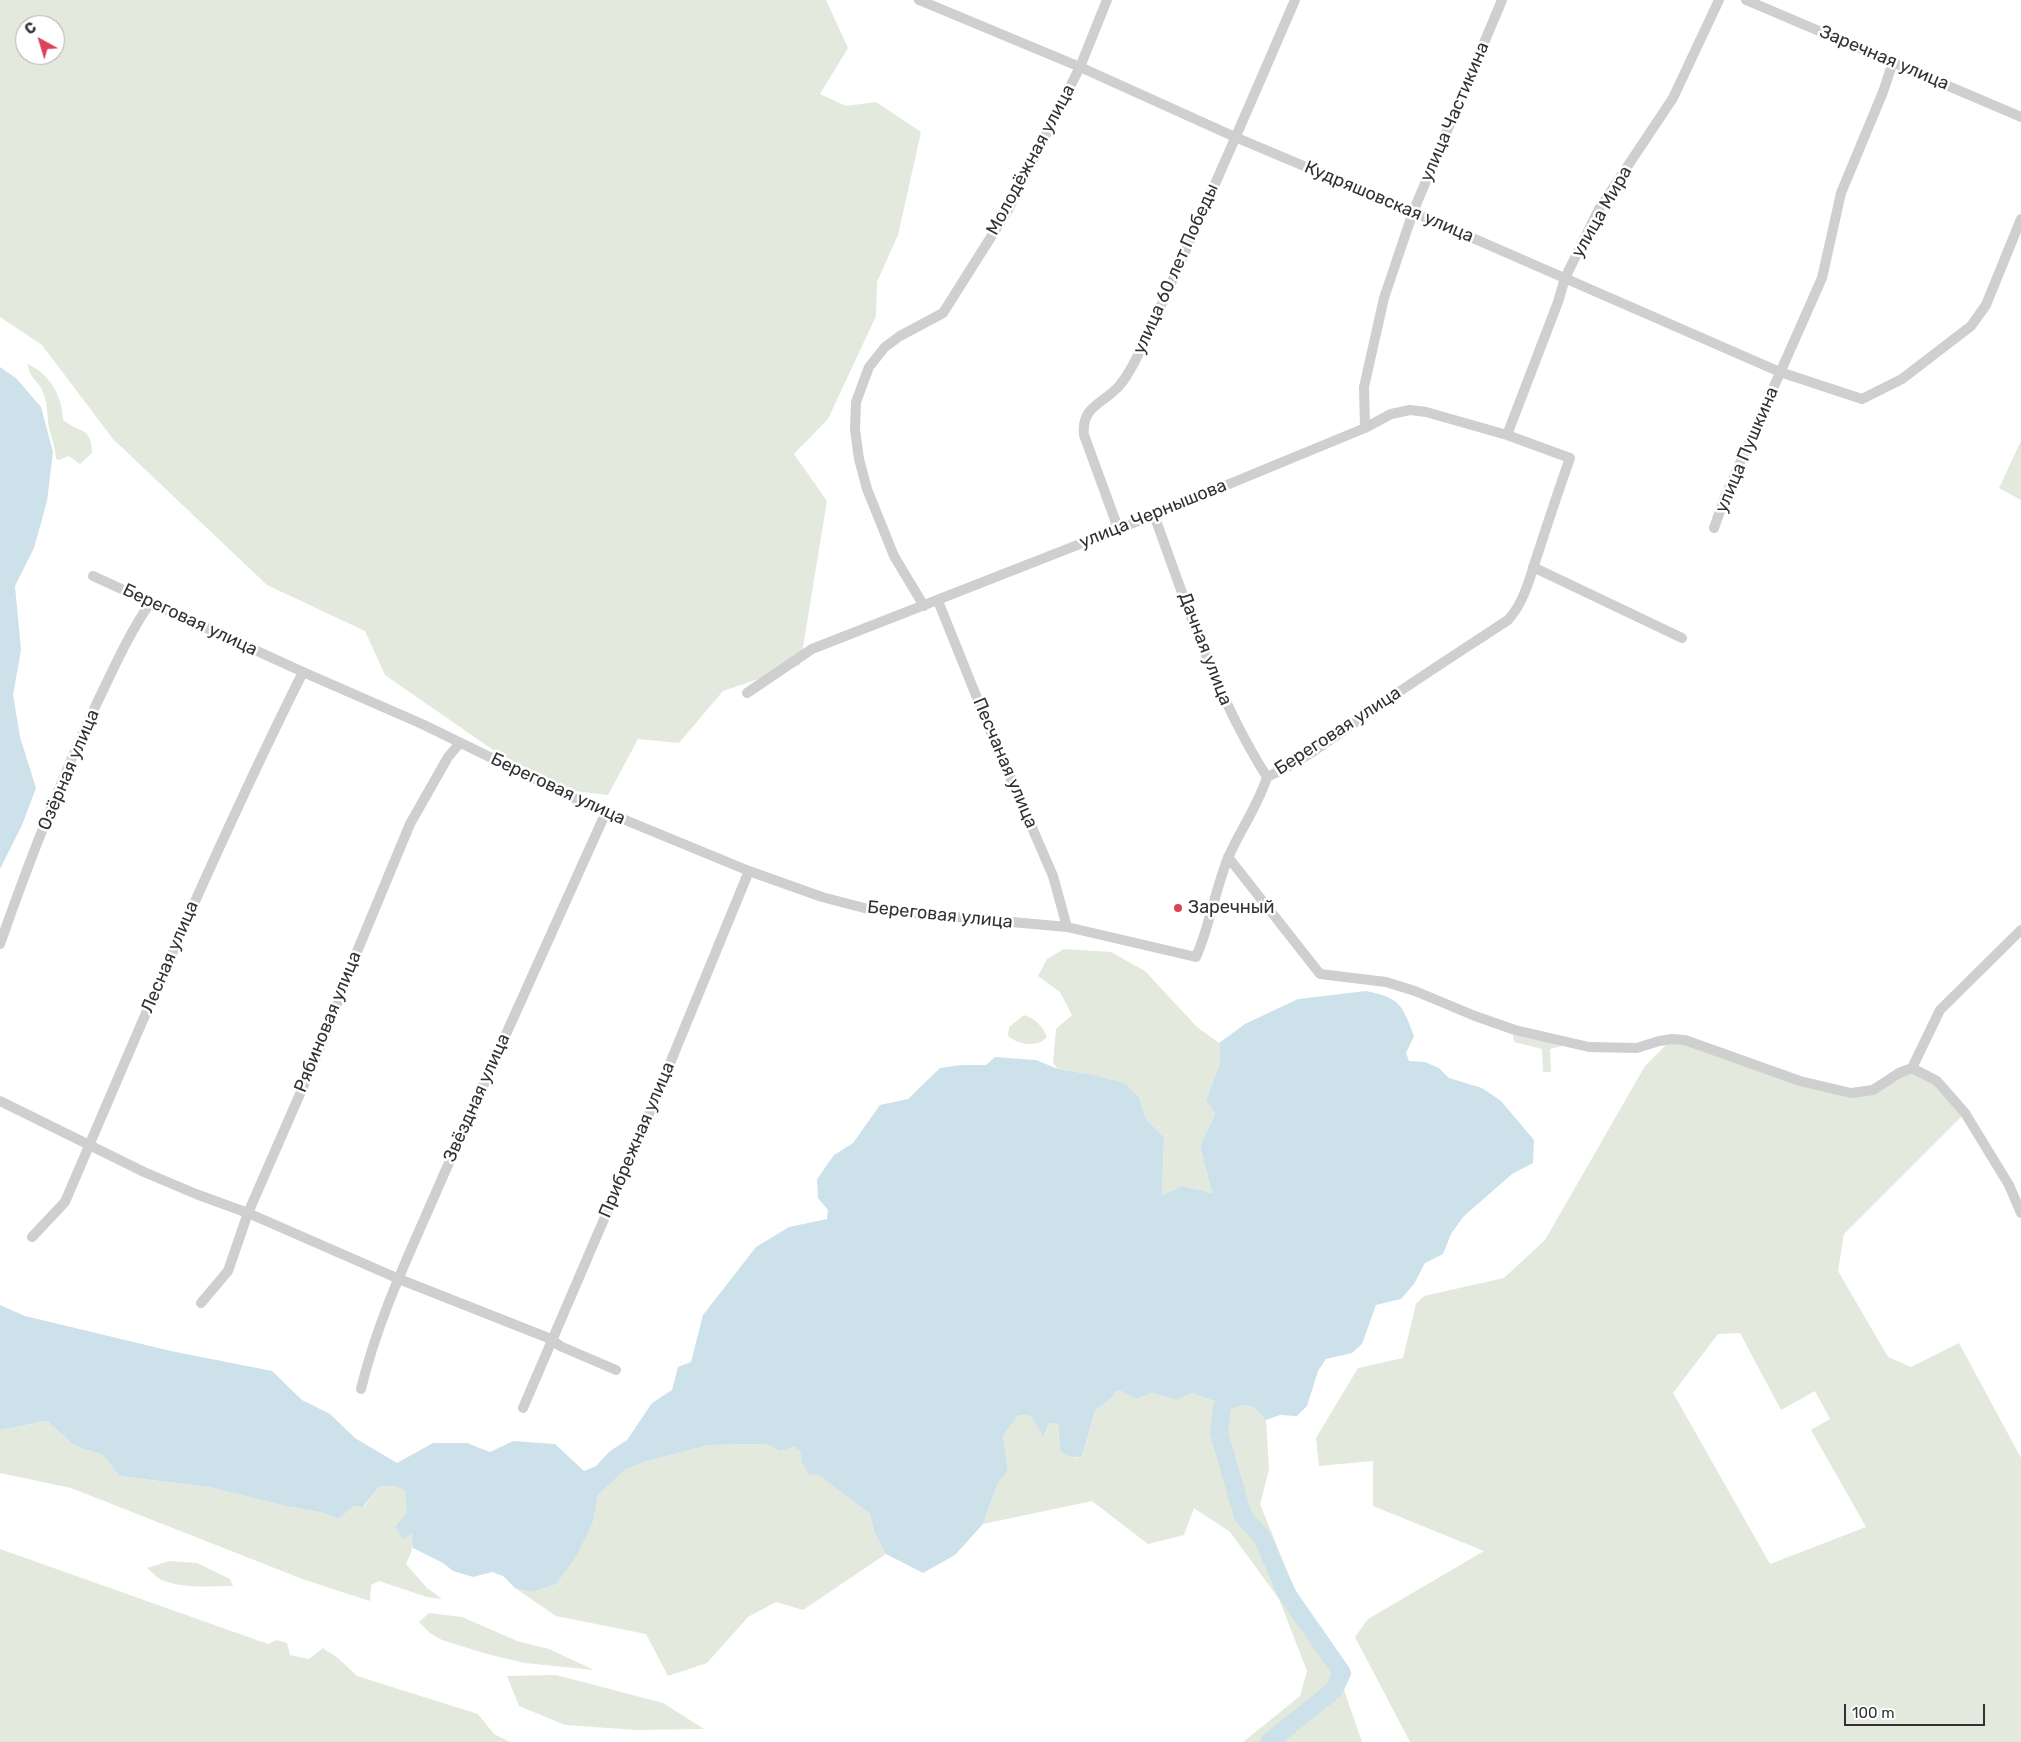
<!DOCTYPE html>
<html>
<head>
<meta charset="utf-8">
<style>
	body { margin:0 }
	#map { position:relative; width:2021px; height:1742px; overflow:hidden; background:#fff; font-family:Rubik,sans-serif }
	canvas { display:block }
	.north { position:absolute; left:15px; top:15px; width:50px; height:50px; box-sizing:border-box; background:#fff; border:1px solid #adadad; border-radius:50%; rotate:321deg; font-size:14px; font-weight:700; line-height:20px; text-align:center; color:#323232 }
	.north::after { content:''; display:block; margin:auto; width:18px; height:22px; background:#db4358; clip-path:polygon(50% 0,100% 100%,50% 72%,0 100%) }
	.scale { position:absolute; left:1844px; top:1704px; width:141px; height:22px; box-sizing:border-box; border:2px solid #323232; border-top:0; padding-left:6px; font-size:15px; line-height:18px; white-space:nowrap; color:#323232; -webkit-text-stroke:4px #fff; paint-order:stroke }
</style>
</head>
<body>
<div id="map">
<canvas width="2021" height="1742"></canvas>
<div class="north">С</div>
<div class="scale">100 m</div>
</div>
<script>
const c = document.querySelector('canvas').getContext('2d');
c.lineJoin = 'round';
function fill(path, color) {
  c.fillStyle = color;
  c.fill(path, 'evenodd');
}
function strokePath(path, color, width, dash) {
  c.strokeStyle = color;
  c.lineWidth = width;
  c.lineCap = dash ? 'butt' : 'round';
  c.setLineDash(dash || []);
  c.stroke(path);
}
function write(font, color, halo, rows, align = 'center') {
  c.font = font + ' Rubik,sans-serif';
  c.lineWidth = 5;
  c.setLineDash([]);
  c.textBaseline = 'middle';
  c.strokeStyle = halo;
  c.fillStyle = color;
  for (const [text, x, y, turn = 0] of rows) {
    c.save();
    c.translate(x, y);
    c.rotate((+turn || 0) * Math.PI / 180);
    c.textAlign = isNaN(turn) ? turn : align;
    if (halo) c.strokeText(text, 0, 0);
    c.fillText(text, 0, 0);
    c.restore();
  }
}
const green = new Path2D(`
	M0 0H826L848 48 820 94 846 106 876 102 921 132 898 235 877 282 876 316 828 419 794 454 827 501 800 665 723 691 679 743 638 739 608 795 567 790 496 752 385 675 365 631 267 585 113 439 42 345 0 317ZM25 25H55V55H25Z
	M28 364C50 375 62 395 63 420 80 434 91 425 92 453L80 464 69 456 59 460 56 459C55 448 52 439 49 428 47 415 48 403 42 390 37 379 28 377 28 364Z
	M2021 441V500L1999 488Z
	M1064 949 1111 952 1145 971 1197 1027 1219 1043 1220 1063 1206 1100 1215 1114 1200 1146 1212 1193 1182 1186 1162 1195 1164 1137 1145 1118 1139 1097 1088 1074 1058 1069 1053 1063 1056 1029 1072 1015 1060 992 1038 976 1047 959Z
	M1024 1015C1036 1019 1042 1026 1047 1037 1037 1048 1019 1045 1008 1036L1009 1027Z
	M1513 1034 1567 1045 1550 1049 1551 1072H1543L1542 1049 1514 1042Z
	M1672 1039 1851 1093 1873 1090 1912 1068 1937 1081 1965 1113 1844 1234 1838 1271 1888 1357 1911 1367 1959 1343 2021 1458V1742H1410L1355 1637 1368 1619 1484 1551 1373 1506V1461L1319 1466 1316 1438 1358 1368 1403 1358 1416 1304 1424 1296 1504 1278 1545 1240 1645 1066ZM1740 1333 1781 1410 1815 1391 1830 1419 1811 1430 1866 1527 1770 1564 1673 1393 1718 1334Z
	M1121 1391 1136 1399 1152 1393 1177 1400 1192 1393 1214 1401 1222 1408 1232 1409 1242 1405 1253 1407 1266 1420 1269 1470 1260 1504 1290 1578 1311 1622 1349 1670 1343 1687 1362 1742H1243L1300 1696 1307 1671 1279 1599 1230 1532 1194 1508 1184 1535 1148 1544 1092 1501 983 1524 997 1485 1008 1470 1003 1436 1019 1415 1031 1416 1045 1436 1049 1423 1058 1424 1060 1450 1075 1458 1082 1456 1095 1411 1113 1397 1115 1392Z
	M47 1421 75 1446 103 1455 119 1476 208 1487 285 1506 324 1513 338 1519 355 1506 364 1507 380 1486H395L405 1491C406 1504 416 1539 412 1549 411 1554 408 1559 406 1564L427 1588 442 1599 427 1597 379 1581 371 1585 370 1601 305 1580 71 1488 0 1473V1430Z
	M765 1444 780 1451 794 1447 800 1451 801 1461 870 1514 874 1532 886 1554 803 1610 776 1602 748 1617 707 1663 668 1676 646 1634 556 1616 515 1588 531 1592 593 1522 598 1495 625 1470 644 1462 709 1445Z
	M0 1549 268 1644 276 1640 287 1643 290 1655 309 1659 323 1648 339 1659 357 1676 478 1714 494 1734 510 1742H0Z
	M169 1561 197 1563 230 1579 233 1586C210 1586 184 1589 162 1580 157 1578 152 1572 147 1568Z
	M429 1613 462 1617 517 1641 549 1649 594 1670 525 1663 487 1654 442 1640 430 1633 419 1622Z
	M556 1675 663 1703 704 1729 637 1730 565 1725 519 1706 507 1676Z`);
const water = new Path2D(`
	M0 367 16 378 41 407 53 452 47 501 34 548 15 586 21 650 13 695 20 737 36 788 22 825 0 869Z
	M1366 991C1400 998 1402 1004 1414 1036L1406 1053 1409 1061 1425 1062 1439 1068 1449 1078 1482 1088 1501 1101 1534 1140 1533 1163 1512 1174 1463 1217 1451 1234 1443 1254 1425 1263 1414 1284 1401 1299 1376 1305 1362 1344 1352 1353 1326 1359 1318 1371 1307 1406 1297 1416 1280 1415 1266 1420 1253 1407 1242 1405 1232 1409 1222 1408 1214 1401 1192 1393 1177 1400 1152 1393 1136 1399 1121 1391 1115 1392 1113 1397 1095 1411 1082 1456C1072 1459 1068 1456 1060 1450L1058 1424 1049 1423 1044 1437 1031 1416 1019 1415 1003 1436 1008 1470 997 1485 983 1524 955 1555 923 1573 886 1554 874 1532 870 1514 819 1475 809 1474 801 1461 800 1451 794 1447 780 1451 765 1444 709 1445 644 1462 625 1470 598 1495 593 1522 577 1555 556 1584 531 1592 515 1588 503 1576 492 1572 473 1577 453 1571 443 1563 413 1548 412 1533 404 1539 395 1527 407 1513 405 1491 395 1486H380L363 1507 355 1506 338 1519 324 1513 285 1506 208 1487 119 1476 103 1455 75 1446 47 1421 0 1430V1305L25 1316 171 1351 272 1371 302 1400 330 1414 355 1438 397 1463 433 1443H467L490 1452 513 1441 555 1444 584 1471 596 1466 610 1451 627 1440 652 1403 672 1390 678 1367 691 1362 703 1315 756 1247 789 1227 827 1219 828 1210 818 1198 817 1179 834 1155 853 1143 880 1105 908 1099 940 1068 961 1065H986L995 1057 1036 1060 1058 1069 1088 1074 1124 1083 1139 1097 1145 1118 1164 1137 1162 1195 1182 1186 1212 1193 1200 1146 1215 1114 1206 1100 1220 1063 1219 1043 1245 1024 1298 999Z`);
const river = new Path2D(`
	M1222 1408 1219 1433 1243 1516 1262 1537 1287 1594 1342 1673 1334 1690 1269 1742`);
const minor = new Path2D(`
	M919 0 1080 67 1235 137 1413 212 1780 372 1862 399 1902 379 1971 326 1986 305 2021 219
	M1746 0 2021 117
	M1365 428 1364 387 1384 298 1413 212 1502 0
	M1507 435 1558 302 1565 278 1599 209 1673 98 1719 0
	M1154 515C1187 605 1215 695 1267 777
	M1118 528 1084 435C1081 406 1103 404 1119 386 1129 375 1135 361 1142 347 1195 232 1245 116 1295 0
	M1714 528 1725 497 1822 278 1841 193 1883 92 1893 62
	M1533 567 1682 638
	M93 576 303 672 422 724 584 803 749 871 822 897 868 909 1067 927 1196 957C1210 925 1215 890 1228 858 1240 830 1258 806 1267 777 1307 759 1341 732 1377 707 1420 677 1464 649 1508 620 1525 602 1531 573 1539 550 1549 519 1559 489 1570 458L1507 435 1426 412 1410 410 1391 414 1365 428 1154 515 812 649 747 693
	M938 601 994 740 1053 876 1067 927
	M924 606 894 556 867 489 859 459 855 430 856 402 869 367 885 347 900 336 943 313 1008 210 1080 67 1107 0
	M1228 857 1320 974 1386 982 1415 991 1475 1016 1515 1030 1589 1047 1637 1048 1659 1041 1672 1039 1685 1040 1800 1081 1851 1093 1873 1090 1899 1073 1912 1068 1937 1081 1965 1113 2009 1185 2021 1213
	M0 944C28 864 59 784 95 707 113 670 127 637 150 603
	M1912 1068 1940 1010 2021 930
	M0 1101 144 1172 196 1194 248 1213 399 1279 551 1339 560 1346 616 1370
	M32 1237 65 1202C141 1024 216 846 303 672
	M201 1303 228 1271 248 1213 320 1048 356 954 410 824 448 757 460 743
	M361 1389C379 1314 414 1244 444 1174 497 1053 552 932 606 812
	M523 1408 650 1112 749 871`);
const markers = [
	[1178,908,5,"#db4358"]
];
const streetNames = [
	["Заречная улица",1884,58,23],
	["улица Частикина",1455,112,-67],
	["Молодёжная улица",1031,160,-62],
	["Кудряшовская улица",1389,202,23],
	["улица Мира",1602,212,-60],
	["улица 60 лет Победы",1176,269,-66],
	["улица Пушкина",1747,450,-67],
	["улица Чернышова",1153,514,-22],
	["Береговая улица",190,620,25],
	["Дачная улица",1205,649,69],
	["Береговая улица",1338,731,-33],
	["Песчаная улица",1005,763,67],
	["Озёрная улица",69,770,-67],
	["Береговая улица",558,789,25],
	["Береговая улица",940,915,6],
	["Лесная улица",170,957,-67],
	["Рябиновая улица",328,1022,-68],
	["Звёздная улица",477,1098,-66],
	["Прибрежная улица",637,1140,-67]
];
const poiNames = [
	["Заречный",1188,908]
];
fill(green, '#e3e9dc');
fill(water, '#cde1ea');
strokePath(river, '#cde1ea', 18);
strokePath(minor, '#cfcfcf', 10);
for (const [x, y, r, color] of markers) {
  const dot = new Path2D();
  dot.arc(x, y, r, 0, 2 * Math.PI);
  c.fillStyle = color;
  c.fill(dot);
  strokePath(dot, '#fff', 2);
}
write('18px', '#323232', '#fff', streetNames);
write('18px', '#323232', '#fff', poiNames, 'left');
</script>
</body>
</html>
